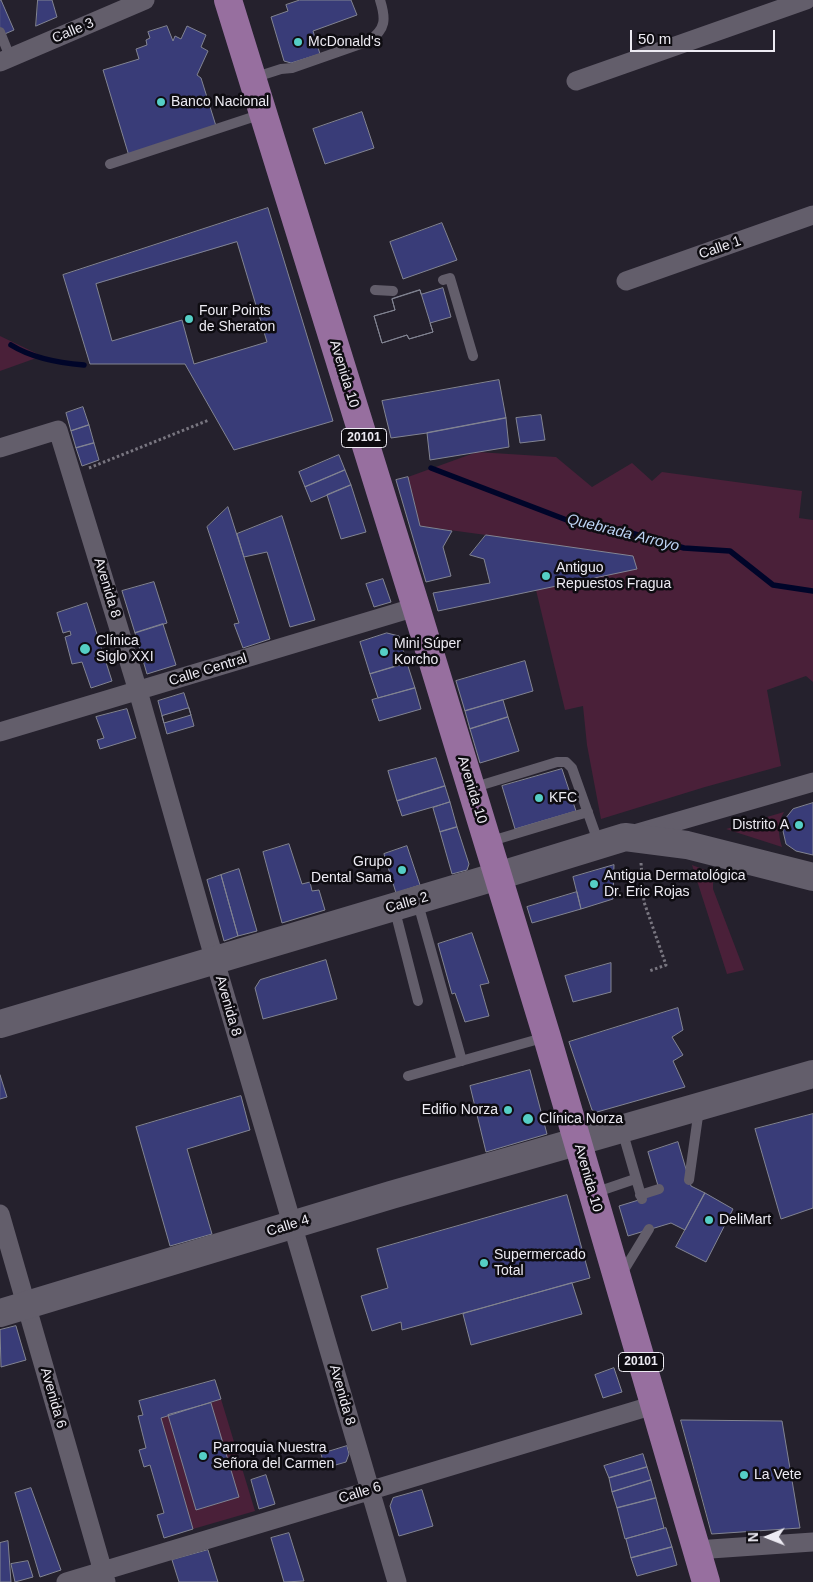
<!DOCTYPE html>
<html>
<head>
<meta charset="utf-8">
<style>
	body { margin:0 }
	#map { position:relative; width:813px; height:1582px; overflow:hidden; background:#25212d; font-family:Helvetica,sans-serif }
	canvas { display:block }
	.north { position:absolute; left:743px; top:1512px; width:50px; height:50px; -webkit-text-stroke:4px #0e0c11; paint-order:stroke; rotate:269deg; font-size:14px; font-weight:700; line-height:20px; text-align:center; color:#edebf3 }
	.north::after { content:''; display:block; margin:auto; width:18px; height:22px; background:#edebf3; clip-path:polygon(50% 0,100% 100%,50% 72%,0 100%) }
	.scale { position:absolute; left:630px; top:30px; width:145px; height:22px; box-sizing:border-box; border:2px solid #edebf3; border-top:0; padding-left:6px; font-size:15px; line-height:18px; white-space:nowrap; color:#edebf3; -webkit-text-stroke:4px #0e0c11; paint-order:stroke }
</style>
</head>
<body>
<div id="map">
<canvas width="813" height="1582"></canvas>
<div class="north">N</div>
<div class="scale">50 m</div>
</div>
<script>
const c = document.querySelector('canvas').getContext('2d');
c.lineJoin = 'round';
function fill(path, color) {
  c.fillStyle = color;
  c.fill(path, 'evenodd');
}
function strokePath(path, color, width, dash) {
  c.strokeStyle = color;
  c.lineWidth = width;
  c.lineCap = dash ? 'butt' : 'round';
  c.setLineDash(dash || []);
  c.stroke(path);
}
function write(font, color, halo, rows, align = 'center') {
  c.font = font + ' Helvetica,sans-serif';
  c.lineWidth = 5;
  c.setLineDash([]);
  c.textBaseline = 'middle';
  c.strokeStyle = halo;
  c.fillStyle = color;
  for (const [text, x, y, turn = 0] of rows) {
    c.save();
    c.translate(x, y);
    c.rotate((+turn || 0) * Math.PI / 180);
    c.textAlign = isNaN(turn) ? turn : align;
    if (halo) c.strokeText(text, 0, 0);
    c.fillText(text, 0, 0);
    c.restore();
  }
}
const green = new Path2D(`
	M0 336 42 356 0 371Z
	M477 452 556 457 592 487 632 463 652 481 662 472 802 491 799 518 813 520V682L806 676 767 690 781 766 705 787 601 819 587 745 583 706 565 710 536 590 486 535 420 526 408 477Z
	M784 812C777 824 778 833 782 847L726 829Z
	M692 865 713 873V889L744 970 727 974Z
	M221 1399 255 1511 193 1529 161 1418 168 1415 196 1510 238 1497 211 1403Z`);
const stream = new Path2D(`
	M11 345C32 358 59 363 84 365
	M431 468 572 522 624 531 684 548 730 551 773 585 813 591`);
const building = new Path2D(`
	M0 0H1L14 30 0 36Z
	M38 0H52L57 17 36 26Z
	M300 0H351L357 15 313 31 320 54 291 63 284 61 271 17 288 11 286 5Z
	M167 26 173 41 175 36 181 39 187 26 206 35 201 47 208 51 197 75 201 78 216 126 129 156 103 70 139 59 136 49 147 45 146 40 150 38 148 32Z
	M362 112 374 148 325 164 313 129Z
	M268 208 333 421 234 450 185 364H90L63 275Z
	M442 223 457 260 403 279 390 242Z
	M237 242 267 342 194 364 182 320 112 341 96 284Z
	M443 288 451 317 430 323 433 332 409 339 407 335 382 343 374 316 395 310 392 299 420 290 421 294Z
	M420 290 433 332 409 339 407 335 382 343 374 316 395 310 392 299Z
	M499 380 506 418 427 433 391 438 382 401Z
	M83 407 89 425 71 431 66 413Z
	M541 415 545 440 520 443 516 418Z
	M506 418 509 447 430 460 427 433Z
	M89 425 94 443 76 448 71 431Z
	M94 443 99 460 82 466 76 448Z
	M339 455 345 470 305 487 299 472Z
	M345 470 351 485 311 502 305 487Z
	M408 477 420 526 452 531 443 547 451 576 426 582 396 480Z
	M351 485 366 532 341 539 327 495Z
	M228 507 270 639 243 648 234 624 239 623 207 527Z
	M282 516 315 620 290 627 267 552 244 557 237 534Z
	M486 535 633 556 637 569 438 611 433 593 490 583 484 559 470 555Z
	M383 579 391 602 374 607 366 584Z
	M154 582 167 623 135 633 122 591Z
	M87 603 112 681 91 688 82 662 72 664 65 637 71 635 70 631 63 633 57 613Z
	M163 624 176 665 147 674 135 633Z
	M387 633 399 636 407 663 370 674 360 642Z
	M525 661 533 691 465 711 456 681Z
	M407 663 415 688 378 698 370 674Z
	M415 688 421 709 379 721 372 700Z
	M184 693 191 715 164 723 158 701Z
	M503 700 508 717 470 729 465 711Z
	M189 708 194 726 167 734 162 716Z
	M127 709 136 738 100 749 97 740 104 738 96 717Z
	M508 717 519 751 480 763 470 729Z
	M436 758 445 786 397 801 388 771Z
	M562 769 576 811 515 829 502 786Z
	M445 786 450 802 402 816 397 801Z
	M450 802 457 827 440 832 433 808Z
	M813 803V855L796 851 786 844 783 831 785 819 793 809Z
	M457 827 469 864 467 870 452 874 440 832Z
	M289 844 302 884 310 882 312 891 319 890 325 910 282 923 263 852Z
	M407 846 420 885 396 893 384 854Z
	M614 865 613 899 581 909 573 877Z
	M239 869 257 931 238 936 221 875Z
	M221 875 238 936 224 941 207 880Z
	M577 892 581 909 532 923 527 907Z
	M472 933 489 983 480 985 489 1016 465 1022 455 993 452 994 438 944Z
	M326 960 337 999 263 1019 255 988 260 980Z
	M611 963V992L573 1002 565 976Z
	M678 1008 683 1030 672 1037 683 1055 673 1061 685 1087 597 1112 592 1110 569 1042Z
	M530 1070 547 1134 486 1152 470 1086Z
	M0 1075 7 1097 0 1099Z
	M241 1096 250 1130 187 1149 212 1234 170 1246 136 1127Z
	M813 1114V1208L781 1219 755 1129Z
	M678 1142 691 1186 705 1193 685 1230 671 1223 628 1236 619 1206 642 1199 659 1189 648 1152Z
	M705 1193 733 1209 706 1262 676 1247Z
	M567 1195 590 1278 402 1330 401 1322 372 1331 361 1296 388 1288 377 1249Z
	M572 1283 582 1314 471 1345 463 1314Z
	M16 1326 26 1360 1 1367 0 1330Z
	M614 1368 622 1392 603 1398 595 1375Z
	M215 1380 221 1399 161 1418 193 1529 164 1538 157 1515 164 1513 150 1465 144 1467 139 1450 146 1448 138 1416 143 1415 139 1401Z
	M211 1403 239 1497 196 1510 168 1415Z
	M681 1420 782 1421 800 1528 712 1534Z
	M347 1446 349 1454 346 1462 325 1468 321 1454Z
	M643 1454 647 1467 609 1478 604 1466Z
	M647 1467 651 1480 612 1492 609 1478Z
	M266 1475 275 1504 259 1509 251 1480Z
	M651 1480 656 1498 617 1508 612 1492Z
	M31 1488 61 1570 40 1577 15 1493Z
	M422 1490 433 1526 399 1536 390 1506 393 1498Z
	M656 1498 664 1528 625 1539 617 1508Z
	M666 1528 672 1547 631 1558 626 1539Z
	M289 1533 304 1581 284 1582 271 1538Z
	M8 1541 11 1582H0V1543Z
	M672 1547 677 1565 637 1576 631 1558Z
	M208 1550 218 1582H179L172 1560Z
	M28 1561 33 1577 15 1582 11 1564Z`);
const path = new Path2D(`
	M89 468 209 420
	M641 863 644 902 666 965 649 971`);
const lane = new Path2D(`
	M0 32 10 57
	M253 78 281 69 292 68 369 41C386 29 386 19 380 0
	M110 164 262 114
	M443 280 450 278 473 356
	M375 290 393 291
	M472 788 557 762H566L572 768 599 844
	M488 842 588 812
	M417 900 462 1061
	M394 907 418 1001
	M408 1076 546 1037
	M622 1130 642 1199
	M689 1180 699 1109
	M594 1193 635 1179
	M640 1195 659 1189
	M621 1275 649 1229`);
const street = new Path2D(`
	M0 62 145 0
	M576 81 806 0
	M626 281 813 215
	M0 448 58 430 138 691 208 937 397 1582
	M0 732 416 607
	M634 834 813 782
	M0 1214 106 1582
	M696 1550 813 1542
	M66 1582 654 1405`);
const secondary = new Path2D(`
	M0 1024 498 876 625 837 687 845 813 877
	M0 1313 391 1195 813 1074`);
const primary = new Path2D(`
	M228 0 416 607 547 1037 706 1582`);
const markers = [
	[298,42,5,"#55cec5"],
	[161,102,5,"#55cec5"],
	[189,319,5,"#55cec5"],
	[546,576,5,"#55cec5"],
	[85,649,6,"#55cec5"],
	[384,652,5,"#55cec5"],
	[539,798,5,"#55cec5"],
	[799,825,5,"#55cec5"],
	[402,870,5,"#55cec5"],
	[594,884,5,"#55cec5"],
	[508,1110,5,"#55cec5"],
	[528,1119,6,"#55cec5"],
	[709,1220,5,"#55cec5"],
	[484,1263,5,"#55cec5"],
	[203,1456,5,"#55cec5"],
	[744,1475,5,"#55cec5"]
];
const shields = [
	[364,438,45],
	[641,1362,45]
];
const shieldNames = [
	["20101",364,438],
	["20101",641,1362]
];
const streetNames = [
	["Calle 3",73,31,-23],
	["Calle 1",720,248,-19],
	["Avenida 10",344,374,73],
	["Avenida 8",107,588,73],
	["Calle Central",208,670,-17],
	["Avenida 10",472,790,73],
	["Calle 2",407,903,-16],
	["Avenida 8",228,1006,74],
	["Avenida 10",588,1178,74],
	["Calle 4",288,1226,-17],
	["Avenida 8",342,1395,74],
	["Avenida 6",53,1398,74],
	["Calle 6",360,1493,-17]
];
const poiNames = [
	["McDonald's",308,42],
	["Banco Nacional",171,102],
	["Four Points",199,311],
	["de Sheraton",199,327],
	["Antiguo",556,568],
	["Repuestos Fragua",556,584],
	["Clínica",96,641],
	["Siglo XXI",96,657],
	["Mini Súper",394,644],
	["Korcho",394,660],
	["KFC",549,798],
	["Distrito A",789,825,"right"],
	["Grupo",392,862,"right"],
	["Dental Sama",392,878,"right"],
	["Antigua Dermatológica",604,876],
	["Dr. Eric Rojas",604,892],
	["Edifio Norza",498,1110,"right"],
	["Clínica Norza",539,1119],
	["DeliMart",719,1220],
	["Supermercado",494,1255],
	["Total",494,1271],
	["Parroquia Nuestra",213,1448],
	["Señora del Carmen",213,1464],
	["La Vete",754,1475]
];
const waterNames = [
	["Quebrada Arroyo",623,533,14]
];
fill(green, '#4a2039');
strokePath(stream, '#000529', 5.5);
fill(building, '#393c78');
strokePath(building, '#828492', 1);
strokePath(path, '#797680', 3, [2.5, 2.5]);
strokePath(lane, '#635e6b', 10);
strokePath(street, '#635e6b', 19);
strokePath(secondary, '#635e6b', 28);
strokePath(primary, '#976f9f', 28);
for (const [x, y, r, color] of markers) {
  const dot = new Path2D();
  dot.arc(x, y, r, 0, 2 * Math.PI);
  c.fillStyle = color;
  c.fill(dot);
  strokePath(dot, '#0e0c11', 2);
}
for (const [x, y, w] of shields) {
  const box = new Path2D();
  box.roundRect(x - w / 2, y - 9.5, w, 19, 4);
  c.fillStyle = '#0e0c11';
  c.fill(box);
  strokePath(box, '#edebf3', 1);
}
write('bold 12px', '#edebf3', null, shieldNames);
write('14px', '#edebf3', '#0e0c11', streetNames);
write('14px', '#edebf3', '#0e0c11', poiNames, 'left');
write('italic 15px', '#bbd3f3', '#0e0c11', waterNames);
</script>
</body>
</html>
